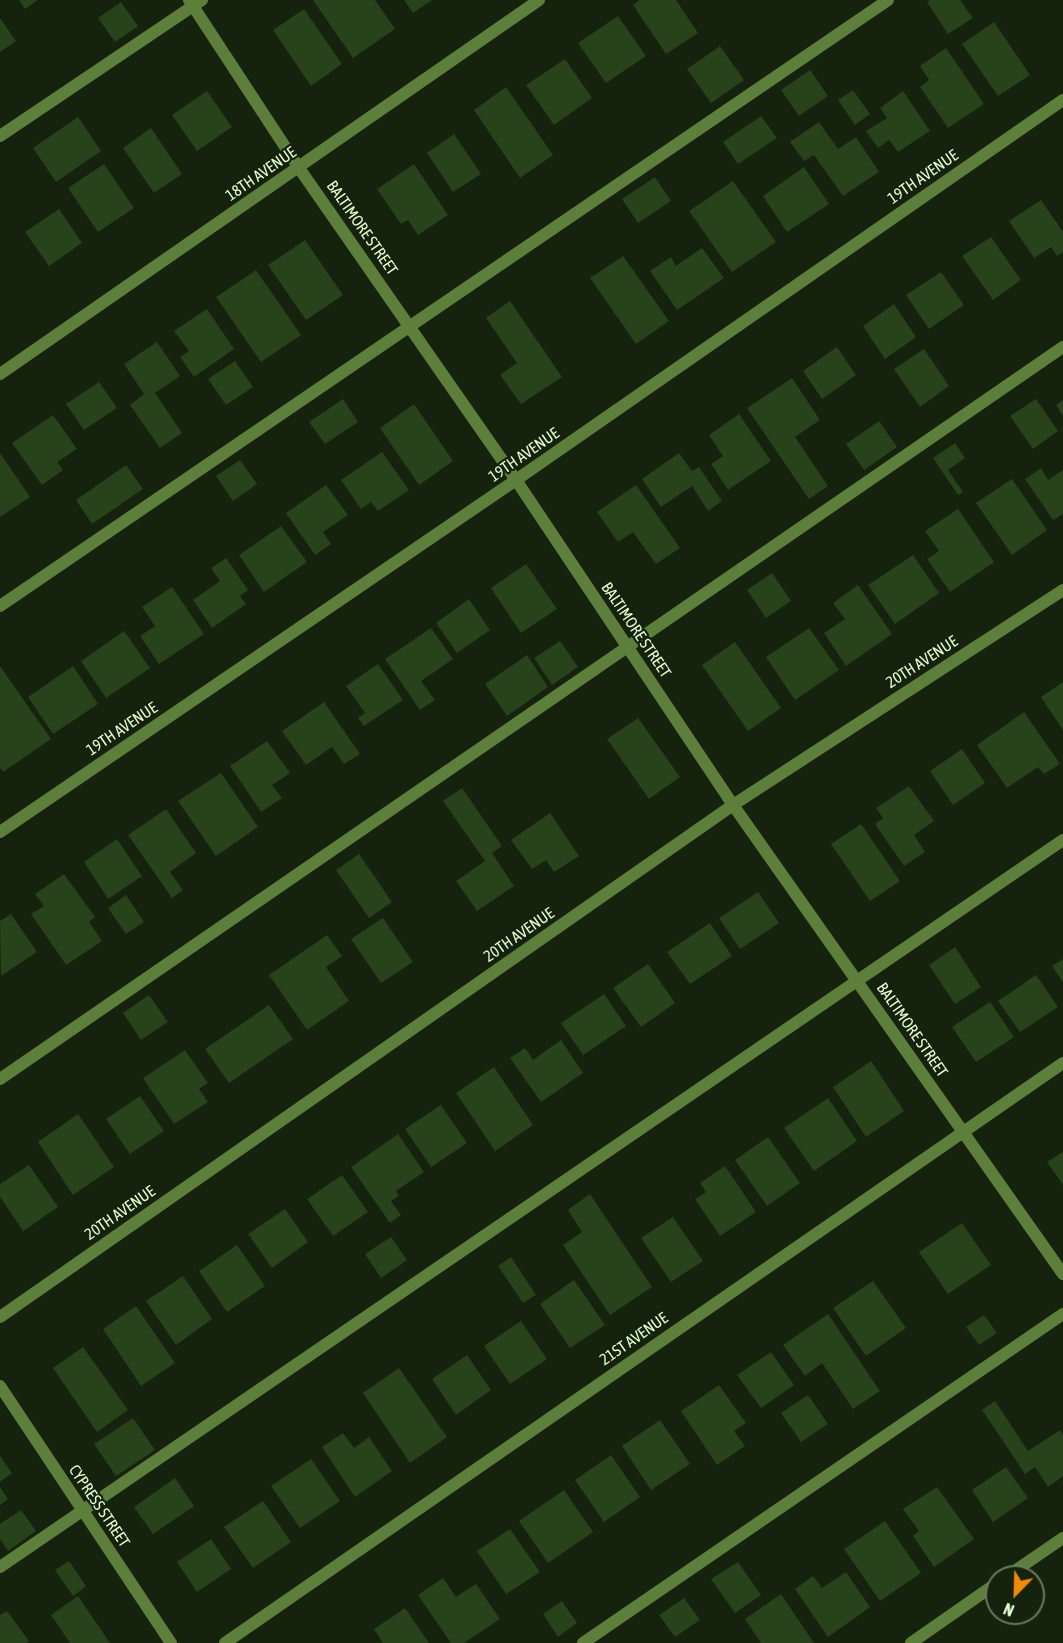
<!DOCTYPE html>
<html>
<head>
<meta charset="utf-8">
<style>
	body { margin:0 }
	#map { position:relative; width:1063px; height:1643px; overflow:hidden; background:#15220e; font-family:"Asap Condensed",sans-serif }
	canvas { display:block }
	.north { position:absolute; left:985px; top:1565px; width:60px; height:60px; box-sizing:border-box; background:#15220e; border:2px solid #687a5c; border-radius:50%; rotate:203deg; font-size:16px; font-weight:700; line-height:24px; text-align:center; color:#e4fdd1 }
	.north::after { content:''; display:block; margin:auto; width:21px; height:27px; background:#f28c08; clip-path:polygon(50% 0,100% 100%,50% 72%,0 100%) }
</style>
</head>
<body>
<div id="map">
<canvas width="1063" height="1643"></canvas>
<div class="north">N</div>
</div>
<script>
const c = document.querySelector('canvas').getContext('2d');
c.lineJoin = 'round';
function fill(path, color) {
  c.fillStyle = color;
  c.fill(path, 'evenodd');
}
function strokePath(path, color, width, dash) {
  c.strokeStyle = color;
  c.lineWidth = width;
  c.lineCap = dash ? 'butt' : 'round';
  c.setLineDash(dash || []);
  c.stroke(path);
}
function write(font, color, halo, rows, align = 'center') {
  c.font = font + ' "Asap Condensed",sans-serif';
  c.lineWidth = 4.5;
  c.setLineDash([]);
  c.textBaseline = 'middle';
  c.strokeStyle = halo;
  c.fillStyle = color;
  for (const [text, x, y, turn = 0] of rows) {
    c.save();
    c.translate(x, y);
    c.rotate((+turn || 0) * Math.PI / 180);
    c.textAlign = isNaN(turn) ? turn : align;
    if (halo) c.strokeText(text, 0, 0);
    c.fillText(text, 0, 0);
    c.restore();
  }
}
const building = new Path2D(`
	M19 0H38L25 9Z
	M313 0H375L395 29 353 58Z
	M404 0H432L413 13Z
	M640 0H676L698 33 666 54 633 5Z
	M930 0H960L973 18 948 34 927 2Z
	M121 2 138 26 115 42 98 18Z
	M304 9 342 64 311 86 273 30Z
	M618 16 646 56 606 83 578 43Z
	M0 18 16 41 0 52Z
	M994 22 1030 75 998 96 962 44Z
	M720 46 744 80 711 103 687 69Z
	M946 48 984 104 948 128 920 87 929 80 920 66Z
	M565 59 592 98 554 125 526 85Z
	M810 70 828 96 799 116 781 90Z
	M506 87 553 155 520 178 474 110Z
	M853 90 870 114 855 125 838 100Z
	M207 91 232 127 197 151 172 115Z
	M903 91 930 131 898 152 889 140 878 148 866 131 887 118 880 108Z
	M761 116 777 138 738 164 723 142Z
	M78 117 101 151 56 182 33 148Z
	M819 122 838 149 856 137 879 172 843 196 814 155 804 161 790 142Z
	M151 128 182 174 154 193 123 148Z
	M454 134 481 174 453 192 427 153Z
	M104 164 134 208 98 232 68 188Z
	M414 164 448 215 418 235 408 220 401 224 377 189Z
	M804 167 829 204 787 232 763 196Z
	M655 177 671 201 638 223 622 199Z
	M733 181 776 242 732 272 689 211Z
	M1041 200 1063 232V252L1057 256 1051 247 1034 258 1009 221Z
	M59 209 82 243 49 266 25 232Z
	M991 237 1021 280 993 300 962 256Z
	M305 240 343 295 306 320 268 265Z
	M702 248 724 278 677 310 650 271 671 257 676 266Z
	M623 256 669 321 636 344 590 278Z
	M256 270 301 335 261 362 216 297Z
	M941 272 964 305 929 329 906 295Z
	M510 301 562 377 521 404 500 375 517 363 486 318Z
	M894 304 916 337 885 359 863 326Z
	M207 309 234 349 194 377 180 357 189 351 174 331Z
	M157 342 180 376 155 393 182 433 160 448 130 405 144 394 124 364Z
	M837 347 856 375 822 399 803 371Z
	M924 349 949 386 920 407 894 369Z
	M235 361 253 387 226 405 208 379Z
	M792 378 820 420 795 437 828 486 809 499 747 408Z
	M99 382 117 408 84 430 66 404Z
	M343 399 358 422 325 444 309 422Z
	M1036 399 1058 431 1033 449 1010 416Z
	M1063 400V416L1056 405Z
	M414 404 453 461 419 485 380 428Z
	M739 414 771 461 728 490 711 464 723 456 709 435Z
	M53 415 77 449 57 462 63 470 42 485 12 443Z
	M879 421 897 447 864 470 846 444Z
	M955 443 965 458 948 470 963 492 958 495 933 458Z
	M382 452 409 490 378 511 371 502 361 509 341 480Z
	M0 453 30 497 0 517Z
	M679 453 692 471 699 467 722 501 708 511 692 486 661 507 642 479Z
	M240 460 257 484 233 501 216 476Z
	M126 465 143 489 92 524 76 500Z
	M1041 468 1048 480 1063 470V514L1053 520 1025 479Z
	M1012 479 1047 530 1012 555 976 503Z
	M326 485 348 515 323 532 331 544 315 555 286 513Z
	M636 485 680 548 656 564 633 532 618 542 597 512Z
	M958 509 994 562 950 592 927 559 939 551 925 531Z
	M281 526 307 562 264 592 239 555Z
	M913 555 939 593 895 624 868 585Z
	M226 558 248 590 240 596 246 604 212 628 193 600 220 581 211 568Z
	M526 564 557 609 521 633 491 588Z
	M772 573 791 601 766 618 747 590Z
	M858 585 892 634 846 666 824 633 845 619 833 603Z
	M172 587 204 634 159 664 140 636 155 626 142 607Z
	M469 599 490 630 457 653 436 623Z
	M431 628 453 659 421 681 435 700 420 710 385 659Z
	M809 628 839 670 795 700 766 657Z
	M124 631 150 668 106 698 81 661Z
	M560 641 578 667 552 685 534 658Z
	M735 642 781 708 748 731 702 665Z
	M527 655 548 687 507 716 485 684Z
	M378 664 403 700 364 726 358 718 365 713 346 686Z
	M0 666 51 739 3 772 0 767Z
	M73 666 98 704 53 734 28 697Z
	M1063 682V730L1041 697Z
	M324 702 360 754 344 764 332 747 306 765 282 731Z
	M1024 712 1060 764 1044 774 1038 767 1007 788 977 745Z
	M638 718 680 777 649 799 607 739Z
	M267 741 290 773 272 785 282 798 261 812 230 766Z
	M962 749 985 783 953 805 930 771Z
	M221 773 258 827 216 856 178 801Z
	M909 786 934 821 914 835 925 852 904 866 875 824 883 818 876 808Z
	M462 788 502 846 492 853 514 886 477 911 456 881 485 861 443 801Z
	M166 809 196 853 170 872 183 890 172 898 128 835Z
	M550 813 579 856 554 872 546 860 532 869 511 840Z
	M861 824 900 881 870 901 831 844Z
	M117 839 142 876 108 899 84 862Z
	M359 854 392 902 369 918 336 870Z
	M64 874 95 917 89 922 102 941 66 965 31 914 44 906 35 894Z
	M758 892 779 923 740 949 719 918Z
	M126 895 144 922 126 934 108 908Z
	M11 914 37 952 1 976 0 921Z
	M383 918 413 962 381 983 351 939Z
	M710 923 732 956 690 984 667 952Z
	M327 935 342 956 326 967 349 1001 307 1030 269 975Z
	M955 947 981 987 955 1004 929 965Z
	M1063 959V982L1052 966Z
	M648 964 675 1003 641 1027 613 988Z
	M1036 975 1058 1007 1020 1032 998 1001Z
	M604 994 626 1026 583 1055 561 1023Z
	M149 995 168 1022 141 1040 123 1013Z
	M990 1002 1014 1037 976 1062 952 1027Z
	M269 1005 293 1039 229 1083 205 1049Z
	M561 1040 583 1073 541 1102 510 1058 525 1048 533 1060Z
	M185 1050 208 1083 199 1089 208 1102 174 1124 143 1078Z
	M871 1061 904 1111 866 1137 833 1087Z
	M494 1067 533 1125 495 1151 456 1093Z
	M140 1096 164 1131 130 1154 106 1119Z
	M828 1098 857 1141 814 1171 784 1128Z
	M441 1105 467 1143 431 1167 405 1129Z
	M78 1114 114 1167 73 1195 38 1142Z
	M398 1134 424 1172 396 1191 399 1196 391 1201 401 1215 390 1223 351 1167Z
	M768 1137 800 1183 767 1206 735 1160Z
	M1063 1152V1185L1047 1162Z
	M29 1165 58 1207 23 1231 0 1197V1184Z
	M725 1166 756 1212 720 1236 695 1199 706 1192 700 1183Z
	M342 1175 368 1212 333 1236 307 1199Z
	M590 1194 652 1287 610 1315 563 1245 582 1232 568 1210Z
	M285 1209 308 1242 272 1268 248 1234Z
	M673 1217 703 1261 671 1282 641 1238Z
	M962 1223 991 1265 948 1294 919 1252Z
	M391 1237 407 1260 381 1278 365 1254Z
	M237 1245 265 1286 227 1312 199 1271Z
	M511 1257 536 1295 523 1303 498 1266Z
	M183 1276 212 1319 176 1345 146 1301Z
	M574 1280 605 1325 570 1348 540 1304Z
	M873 1281 906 1328 866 1356 833 1308Z
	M136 1306 175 1363 141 1386 103 1329Z
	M828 1314 880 1391 853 1409 822 1363 805 1376 783 1345Z
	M984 1315 997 1333 979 1345 966 1327Z
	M521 1321 547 1359 510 1384 484 1346Z
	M83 1347 128 1410 97 1432 53 1368Z
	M771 1352 794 1385 761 1408 737 1375Z
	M467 1355 491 1390 456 1415 432 1379Z
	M399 1368 447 1437 410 1463 363 1393Z
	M719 1385 746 1423 734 1431 745 1446 717 1465 681 1411Z
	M808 1395 828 1424 801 1442 781 1413Z
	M995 1401 1028 1451 1060 1430 1063 1435V1476L1048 1487 1035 1467 1025 1474 982 1410Z
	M133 1418 155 1450 116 1476 94 1444Z
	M660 1420 690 1464 651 1490 622 1446Z
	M343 1433 354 1448 369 1437 392 1471 355 1497 322 1447Z
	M611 1455 640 1497 604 1522 575 1480Z
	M0 1456 12 1473 0 1482Z
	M311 1459 340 1501 300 1528 271 1486Z
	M1006 1467 1028 1498 993 1522 972 1490Z
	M175 1478 194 1506 153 1534 134 1507Z
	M0 1487 8 1499 0 1505Z
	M937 1487 974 1539 934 1567 913 1536 919 1531 903 1509Z
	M564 1490 593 1532 548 1563 519 1521Z
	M263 1501 291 1542 253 1568 224 1527Z
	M21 1510 36 1531 8 1551 0 1539V1524Z
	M885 1521 921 1573 880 1601 844 1549Z
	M510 1529 540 1572 506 1594 477 1551Z
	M211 1539 231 1569 197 1592 177 1562Z
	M69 1561 86 1586 73 1596 55 1570Z
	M738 1562 761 1595 735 1613 711 1579Z
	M846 1572 870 1607 828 1637 795 1589 813 1576 822 1588Z
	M443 1578 456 1597 476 1584 500 1619 464 1643H451L418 1595Z
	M781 1594 814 1643H761L745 1619Z
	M78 1596 110 1643H70L51 1615Z
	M684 1598 700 1620 675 1637 659 1615Z
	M562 1601 577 1623 558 1637 543 1614Z
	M405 1608 429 1643H383L374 1629Z
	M7 1611 29 1641 26 1643H0V1615Z`);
const service = new Path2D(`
	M0 136 202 0
	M0 606 888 0
	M0 1079 1063 347
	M0 1567 1063 840
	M583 1643 1063 1314`);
const minor = new Path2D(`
	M189 0 299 168 516 480 733 805 1063 1274
	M0 374 539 0
	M0 832 516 480 1063 100
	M0 1317 733 805 1063 590
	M0 1386 171 1643
	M1006 1577 1063 1538
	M225 1643 1063 1063
	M911 1643 997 1583`);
const streetNames = [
	["18TH AVENUE",261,174,-35],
	["19TH AVENUE",923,177,-35],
	["BALTIMORE STREET",362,228,55],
	["19TH AVENUE",524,455,-35],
	["BALTIMORE STREET",636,630,56],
	["20TH AVENUE",922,662,-33],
	["19TH AVENUE",122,729,-34],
	["20TH AVENUE",519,935,-35],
	["BALTIMORE STREET",912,1030,55],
	["20TH AVENUE",120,1213,-35],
	["21ST AVENUE",634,1339,-35],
	["CYPRESS STREET",99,1506,56]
];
fill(building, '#28421b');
strokePath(service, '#5d7f3b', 12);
strokePath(minor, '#5d7f3b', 12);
write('16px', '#e4fdd1', '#15220e', streetNames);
</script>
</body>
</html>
